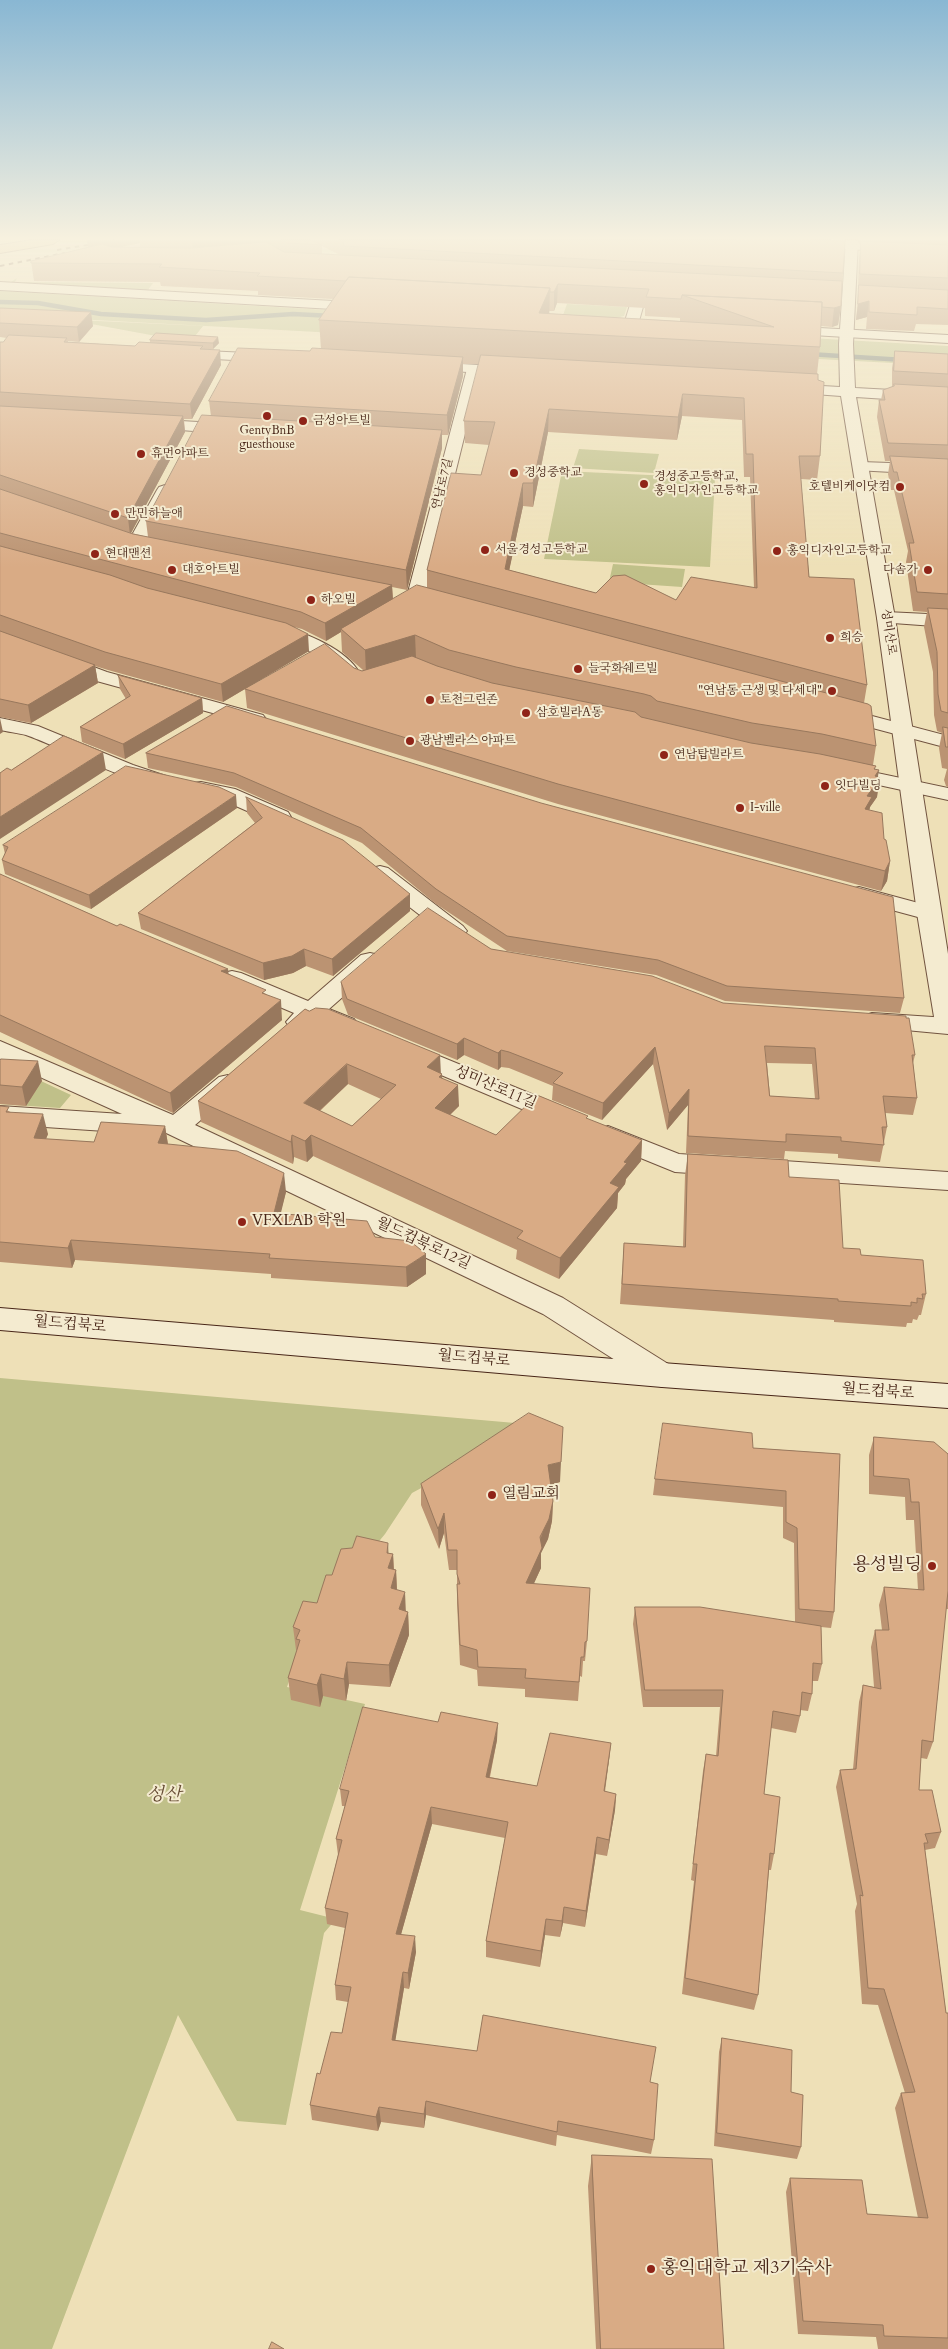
<!DOCTYPE html>
<html>
<head>
<meta charset="utf-8">
<style>
	body { margin:0 }
	canvas { display:block; background:#eee0b7 }
</style>
</head>
<body>
<canvas width="948" height="2349"></canvas>
<script>
const c = document.querySelector('canvas').getContext('2d');
c.lineJoin = 'round';
function fill(path, color) {
  c.fillStyle = color;
  c.fill(path, 'evenodd');
}
function strokePath(path, color, width, dash) {
  c.strokeStyle = color;
  c.lineWidth = width;
  c.lineCap = dash ? 'butt' : 'round';
  c.setLineDash(dash || []);
  c.stroke(path);
}
function write(font, color, halo, rows, align = 'center') {
  c.font = font + ' Cardo,"Noto Serif KR",serif';
  c.lineWidth = 4;
  c.setLineDash([]);
  c.textBaseline = 'middle';
  c.strokeStyle = halo;
  c.fillStyle = color;
  for (const [text, x, y, turn = 0] of rows) {
    c.save();
    c.translate(x, y);
    c.rotate((+turn || 0) * Math.PI / 180);
    c.textAlign = isNaN(turn) ? turn : align;
    if (halo) c.strokeText(text, 0, 0);
    c.fillText(text, 0, 0);
    c.restore();
  }
}
const green = new Path2D(`
	M17 278 15 282 153 283 147 291 11 282Z
	M0 291 948 346V366L76 319 0 317Z
	M567 304 627 307 624 316 616 318 563 315Z
	M77 320 203 326 192 340 156 336 75 321Z
	M579 449 659 454 654 473 573 468Z
	M562 471 715 478 710 567 544 559Z
	M613 564 685 569 682 587 609 582Z
	M0 1062 71 1095 60 1108 0 1104Z
	M0 1378 538 1425 412 1493 385 1534 306 1630 287 1687 365 1704 300 1910 336 1919 324 1933 286 2125 237 2121 178 2015 52 2349H0Z`);
const stream = new Path2D(`
	M0 302 38 303 101 314 206 320 293 314 333 316
	M809 354 904 360`);
const minor = new Path2D(`
	M650 240H662L639 321 632 325 625 321Z
	M737 240H812L948 246V254L743 244Z
	M0 282 368 303 375 307 368 311 0 290Z
	M783 326 948 335V343L778 333 776 330 778 327Z
	M474 365 481 369 424 599C417 609 399 618 387 615L385 611 387 607 407 596 467 369Z
	M146 419 233 424 238 426 241 429 238 432 233 434 141 427 138 424 141 421Z
	M861 462 948 465V475L855 470 853 467 855 464Z
	M165 485 171 487 173 490 145 544 142 548H130L127 544 157 490 159 487Z
	M886 612 948 615V627L879 622 877 618 879 614Z
	M274 624C300 631 341 646 357 669L354 673 347 675 340 673 306 649 267 634 265 630 267 626Z
	M0 632 107 672 263 715 266 719 263 723 256 725 93 680 0 645Z
	M838 707 948 736V748L831 717 828 713 831 709Z
	M0 718 38 726 133 765 166 776 170 780 166 784C142 791 56 745 26 735 18 733 9 732 0 730Z
	M844 766 948 788V800L837 776 833 772 837 768Z
	M201 782 235 789 288 812 291 817 288 822 280 824 272 822 220 799 193 793 190 788 193 783Z
	M380 866 388 868 463 926 467 931 463 936 455 938 447 936 372 878 369 873 372 868Z
	M859 887 937 908 941 913 937 918 929 920 851 899 848 894 851 889Z
	M370 953 379 955 382 960 379 965 329 1009 354 1019 358 1025 354 1031 345 1033 315 1022C306 1029 301 1030 290 1028L286 1022 294 1013 223 983 220 978 223 973 232 971 241 973 308 1001 361 955Z
	M872 1013 948 1018V1034L863 1026 859 1021 863 1016Z
	M0 1041 173 1115 219 1077 228 1075 237 1077 241 1083 237 1089 195 1125 563 1298 673 1367 677 1375 673 1383 662 1387 651 1383 543 1314 160 1130 150 1134 0 1124V1106L122 1114 0 1059Z
	M405 1042 573 1111 577 1117 573 1123 564 1126 555 1123 396 1056 392 1050 396 1044Z
	M608 1126 679 1154 948 1172V1190L675 1172 599 1141 595 1135 599 1129Z`);
const tertiary = new Path2D(`
	M846 240H858L853 344 855 388 948 393V403L856 397 895 618 948 954V1031L939 1029 935 1023 917 913 877 618 841 396 787 392 780 388 787 384 840 387 839 344Z
	M183 350 270 354 277 358 270 362 178 357 176 354Z
	M425 362 515 367 522 371 515 375 420 369 418 366 420 363Z`);
const secondary = new Path2D(`
	M0 1308 662 1363 948 1384V1408L662 1387 0 1330Z`);
const primary = new Path2D(`
	M33 240H59L53 244 0 253V245Z`);
const rail = new Path2D(`
	M57 250 118 240
	M0 266 65 253`);
const wall = new Path2D(`
	M87 240H845L841 306 838 325 832 327 821 326 820 347 817 374 820 456 817 480 801 479 809 577 867 685 864 703 876 746 873 765 876 770 878 777 877 797 870 807 869 810 884 839 890 861 887 881 881 891 558 804 247 708 245 689 354 668 362 671 363 670 342 652 341 632 326 641 302 629 294 627 309 651 223 702 108 670 95 666 98 683 31 723 0 717V342H3L7 338 0 337V308L93 326 79 342 68 341V342L135 346 150 343V340L219 343 213 349H203L221 365 192 419H184L185 432 131 533 148 537 146 521 211 416 209 401 310 351 321 349 319 320 333 299 258 295V291L161 286 160 282 34 281 31 261 88 247ZM140 243V247H121ZM322 246 340 255 322 254ZM557 303 645 308V316L680 318V321L549 314V311H554ZM463 364H479L464 421 465 443 489 445 481 475 427 570V587L393 599 392 587 407 590 442 448V435H448L463 376ZM682 416 742 420 744 477H750L754 588 676 600 596 593 509 570 523 506 533 507 548 432 677 440Z
	M858 240H948V325L916 324 914 331 866 329 867 317 856 320 859 289H858L859 257 861 245H860Z
	M895 351 948 354V787L946 786 944 780 947 769 942 768 939 748 942 733 937 731 934 715 933 672 924 627 927 612 913 611 906 562 908 551 894 490H891L888 474 890 461H885L877 417 879 400H881L883 390 892 387V368Z
	M118 675 202 698 203 713 125 759 82 742 80 727 126 699 120 689Z
	M227 706 904 998 900 1013 725 1001 656 975 507 951 436 904 362 843 236 787 148 768 146 753Z
	M246 797 410 911 333 976 306 966 293 973 264 980 141 929 138 913 255 823 247 813Z
	M237 808 91 909 5 874 2 860 5 854 3 845Z
	M0 874 117 926 229 974 266 994 282 1020 173 1113 0 1032Z
	M491 949 723 1003 915 1055 913 1063 917 1098 913 1115 885 1113 887 1127 880 1162 838 1158V1154L785 1151 784 1159 686 1153 688 1105 667 1130 653 1064 602 1120 552 1100 553 1086 509 1068 501 1067 498 1070 464 1055 457 1060 348 1015 342 999 341 982ZM767 1063 812 1064 815 1099 770 1096Z
	M305 1009 442 1074V1078L459 1106 450 1115 496 1135 588 1119 642 1140 641 1161 626 1179 625 1184 618 1193 617 1208 559 1279 516 1259 517 1250 313 1156 307 1162 294 1157 293 1164 201 1122 198 1101ZM348 1084 381 1099 352 1126 320 1111Z
	M0 1061 42 1081 26 1106 0 1104Z
	M0 1106 48 1134 46 1139 94 1142 165 1126 168 1144 286 1192 280 1214 375 1237 426 1274 407 1287 271 1278V1274L75 1260 72 1268 0 1262Z
	M688 1154 789 1177 843 1248 861 1255 926 1294 921 1315H919L917 1320 913 1319 912 1323H907L906 1327 834 1322V1320L620 1304 624 1243 683 1247 685 1175Z
	M874 1437 948 1454V1609H946L933 1742 927 1759 921 1758 919 1790 941 1832 935 1848 925 1850 946 2013H948V2349H878L876 2337 798 2334 786 2192 790 2178 867 2214 918 2218 895 2108 901 2093H905L878 2005 862 2004 855 1911 857 1904 836 1787 840 1770 853 1769 859 1702 863 1685 874 1687 871 1647 875 1630H882L879 1605 884 1587 918 1590 914 1520H906L905 1497 869 1494V1455Z
	M753 1448 840 1454 834 1612 831 1628 821 1627 822 1664 818 1681H812V1694L808 1711 800 1710V1716L796 1733 771 1728 764 1794 774 1854 771 1870H769L758 1995 754 2010 682 1994 694 1881 691 1880 703 1771 706 1754 716 1756 720 1707H643L633 1624 635 1607 795 1622 794 1543 783 1538V1507L653 1495 655 1479Z
	M560 1482 550 1485 553 1501 552 1521 548 1539 541 1553V1568L534 1583 587 1641 585 1661H583L582 1677 580 1676 578 1701 525 1697V1689L478 1686 477 1670 460 1665 457 1603V1570H449L444 1533 439 1549 421 1505V1484Z
	M389 1553 393 1554 394 1569 396 1570 397 1590 406 1612H408L409 1635 390 1687 349 1684 346 1701 323 1696 320 1707 291 1700 288 1678 297 1650H296L293 1627 317 1603 332 1575Z
	M497 1740 490 1777 537 1786 611 1743 609 1760 605 1792 616 1794 615 1810 607 1856 596 1854 585 1927 563 1923 560 1937 545 1935 540 1967 486 1957V1941L505 1838 432 1824 401 1934 416 1952 409 1989 404 1988 395 2040 650 2082 654 2140 651 2154 557 2135 556 2146 426 2115 424 2128 381 2122 378 2131 312 2120 310 2105 320 2074 342 2033 348 2002 336 2000 335 1985 345 1928 327 1924 325 1908 338 1855 336 1839 345 1806H342L340 1789Z
	M722 2038 791 2092 801 2147 797 2159 714 2146 719 2052Z
	M592 2155 724 2349H596L588 2186Z`);
const shadedWall = new Path2D(`
	M87 240H139L140 243 89 254Z
	M192 240H270L271 248 193 254Z
	M558 284 557 303 554 311V292Z
	M550 288 549 323 539 313Z
	M869 301 867 317 856 320 858 304Z
	M841 306 838 325 832 327 834 308Z
	M91 312 93 326 79 342 77 327Z
	M218 337 219 343 213 349V343Z
	M220 350 221 365 192 419 190 404Z
	M463 357V376L448 435 447 415Z
	M683 394 682 416 677 440 678 417Z
	M549 409 548 432 533 507V483Z
	M183 416 185 432 130 535 128 518Z
	M442 430V448L407 590 406 570Z
	M523 483V506L505 590V569Z
	M392 585 393 602 341 629V632L326 641 325 623Z
	M308 634 309 651 223 702 221 684Z
	M415 635 416 658 366 673 365 650Z
	M95 665 98 683 31 723 28 705Z
	M202 698 203 713 125 759 123 744Z
	M0 718 3 732 0 734Z
	M103 752 106 770 0 839V817Z
	M879 770 877 782 880 778 877 797 870 807 868 817 861 829 867 796 875 776Z
	M236 795 237 808 91 909 89 895Z
	M890 861 887 881 881 891 885 871Z
	M410 894V911L333 976 332 959Z
	M304 949 306 966 293 973 264 980 263 963Z
	M228 969 230 988 221 971Z
	M281 1000 282 1020 173 1113 170 1093Z
	M464 1038V1055L457 1060V1044Z
	M655 1047 653 1064 602 1120 603 1103Z
	M501 1050V1067L498 1070V1053Z
	M440 1055 441 1075 442 1074 443 1095 427 1067Z
	M38 1061 42 1081 26 1106 22 1087Z
	M347 1064 348 1084 305 1124 304 1103Z
	M458 1085 459 1106 435 1129V1108Z
	M689 1089 688 1105 667 1130 669 1113Z
	M43 1114 48 1134 38 1158 34 1138Z
	M165 1126 168 1145 158 1143Z
	M292 1135 294 1157 293 1164 291 1142Z
	M311 1135 313 1156 307 1162 305 1141Z
	M642 1140 641 1161 626 1179 625 1184 618 1193 617 1208 559 1279 560 1258 624 1162Z
	M284 1173 286 1192 276 1233 274 1213Z
	M71 1240 75 1260 72 1268 68 1248Z
	M426 1254V1274L407 1287 406 1267Z
	M561 1462 560 1482 547 1486 548 1465Z
	M553 1501 552 1521 548 1539 541 1553V1568L525 1603 526 1583Z
	M444 1513V1533L439 1549 438 1529Z
	M388 1543 389 1564 393 1554 394 1577 396 1570 397 1592 389 1591 387 1553Z
	M405 1592 406 1615 399 1609Z
	M408 1612 409 1635 390 1687 389 1665Z
	M347 1662 349 1684 346 1701 344 1679Z
	M321 1674 323 1696 320 1707 317 1685Z
	M498 1723 497 1740 486 1793V1777Z
	M611 1743 609 1760 602 1808 604 1791Z
	M616 1794 615 1810 607 1856 609 1840Z
	M431 1807 432 1824 397 1949 396 1934Z
	M597 1837 596 1854 585 1927 586 1911Z
	M564 1907 563 1923 560 1937 562 1921Z
	M546 1919 545 1935 540 1967 541 1951Z
	M415 1936 416 1952 409 1989 408 1973Z
	M403 1972 404 1988 393 2055 392 2040Z
	M426 2101V2115L424 2128V2114Z
	M379 2107 381 2122 378 2131 376 2117Z`);
const building = new Path2D(`
	M282 240H311L322 245 288 243Z
	M340 240H824L845 241 843 273 344 246 343 241Z
	M861 241 948 245V278L860 274Z
	M266 242 284 252 842 281 841 306 834 308 822 307V302L682 295 681 299 646 297 649 289 558 284 554 292H550V288L349 277 346 281 257 276 260 273 159 267 162 264 31 263V261L102 244 112 247 191 248Z
	M349 277 550 288 539 313 774 327 682 295 822 302 820 347 319 320Z
	M859 285 948 290V309L917 307V315L869 312V301L858 304Z
	M0 308 91 312 77 327 0 323Z
	M156 333 218 337 213 343 150 340Z
	M9 335 67 338 64 342 135 346 139 342 203 346 200 349 220 350 190 404 0 392V342H3Z
	M238 348 310 351 312 348 463 357 447 415 209 401Z
	M895 351 948 354V374L894 371Z
	M481 355 818 374V380L824 382 820 456H799L809 577 854 579 867 685 427 570 451 473 481 475 495 422 464 421ZM683 394 744 398 746 454H753L757 588 691 577 676 600 625 575 613 576 596 593 505 569 523 483H533L549 409 678 417Z
	M894 384 948 387V445L888 443 879 400H885L883 390 894 386Z
	M0 406 183 416 128 518 0 475Z
	M202 415 442 430 406 570 146 521Z
	M890 456 948 459V594L917 592 909 543H914L897 472H894Z
	M0 489 133 534 392 585 325 623 301 612 0 533Z
	M0 546 110 575 147 588 286 623 308 634 221 684 105 652 0 615Z
	M417 585 868 704 871 706 876 746 822 734 752 723 657 701 651 696 644 694 516 667 449 650 415 635 365 650 341 629Z
	M928 608 948 609V713L941 711 938 694 937 652Z
	M0 631 95 665 28 705 0 699Z
	M325 644 354 668 362 671 412 656 437 666 492 683 635 712 641 717 751 743 820 754 876 766 874 769 879 770 875 776 880 778 867 796 872 797 865 809 882 813 884 839 886 840 890 861 885 871 558 784 245 689Z
	M118 675 202 698 123 744 80 727 130 696Z
	M227 706 541 803 893 897 904 998 727 986 658 960 507 936 436 889 361 828 234 773 146 753Z
	M943 727 948 728V747H946Z
	M64 736 103 752 0 817V773L7 768 11 770Z
	M126 766 219 787 236 795 89 895 2 860 8 847 3 845Z
	M246 797 343 840 410 894 332 959 304 949 292 956 263 963 138 913 262 818Z
	M0 874 117 926 120 924 228 969 221 971 266 990 262 993 281 1000 170 1093 0 1015Z
	M428 908 491 949 652 976 723 1003 906 1016V1018H909L915 1055H912L917 1098 883 1096 887 1127H882L884 1145 841 1141V1137L786 1134V1142L688 1136 689 1089 669 1113 655 1047 603 1103 553 1083 563 1073 509 1052 501 1050 498 1053 464 1038 457 1044 347 999 341 982ZM765 1046 815 1048 819 1099 770 1096Z
	M316 1008 328 1009 440 1055 427 1067 442 1074 439 1077 458 1085 435 1108 496 1135 537 1095 588 1116 586 1118 642 1140 624 1162 627 1163 610 1183 619 1187 560 1258 517 1238 523 1231 311 1135 305 1141 292 1135 291 1142 198 1101 305 1009 309 1011ZM347 1064 396 1085 352 1126 304 1103Z
	M1 1059 38 1061 22 1087 0 1085V1061Z
	M0 1106 9 1107 6 1112 43 1114 34 1138 94 1142 101 1122 165 1126 158 1143 237 1151 284 1173 274 1213 367 1221 375 1237 410 1241 426 1254 406 1267 269 1258 270 1254 71 1240 68 1248 0 1242Z
	M688 1154 788 1160 789 1177 839 1180 843 1248 860 1249 861 1255 923 1260 926 1294H922L923 1299 917 1298V1303L911 1302V1306L838 1301V1299L622 1284 624 1243 685 1247Z
	M529 1413 563 1427 561 1462 548 1465 553 1501 549 1519 540 1537 542 1548 526 1583 590 1588 587 1641 585 1642 584 1657H581L579 1682 525 1678 526 1669 478 1667 477 1650 460 1645 457 1584H460L457 1574V1550H448L444 1513 438 1529 421 1484Z
	M663 1423 752 1433 753 1448 840 1454 834 1612 799 1609 797 1528 786 1522V1491L655 1479Z
	M874 1437 934 1442 948 1454V1591L933 1742 922 1740 919 1790H932L941 1832 925 1834 928 1843H924L946 2013H948V2338L884 2336 883 2325 803 2321 790 2178 862 2180 867 2214 928 2218 901 2093 915 2092 884 1989 868 1988 860 1895 863 1896 840 1770 856 1769 863 1685 881 1689 875 1630H889L884 1587 924 1590 919 1502H911L909 1479 874 1476Z
	M357 1536 388 1543 387 1553 393 1554 388 1568 396 1570 391 1588 405 1592 399 1609 408 1612 389 1665 347 1662 344 1679 321 1674 317 1685 288 1678 300 1640 296 1639 300 1630 293 1627 303 1601 317 1603 326 1575H332L341 1549 352 1548Z
	M635 1607H700L821 1626 822 1664 813 1663 812 1694 802 1692 800 1716 773 1711 764 1794 780 1797 774 1854 770 1853 758 1995 685 1978 697 1864H693L706 1754 718 1756 723 1690H645Z
	M363 1707 438 1722 441 1712 498 1723 486 1777 537 1786 550 1733 611 1743 604 1791 616 1794 609 1840 597 1837 586 1911 564 1907 562 1921 546 1919 541 1951 486 1941 508 1822 431 1807 396 1934 415 1936 408 1973 403 1972 392 2040 477 2051 483 2015 656 2047 650 2082 658 2084 654 2140 558 2121 557 2132 426 2101 424 2114 379 2107 376 2117 310 2105 317 2073 320 2074 331 2032 342 2033 351 1987 335 1985 348 1913 325 1908 342 1840 336 1839 349 1791 340 1789Z
	M722 2038 792 2050 791 2092 803 2095 801 2147 717 2133Z
	M592 2155 712 2159 724 2349H601Z
	M272 2342 284 2349H269Z`);
const markers = [
	[267,416,5,"#8f2418"],
	[303,421,5,"#8f2418"],
	[141,454,5,"#8f2418"],
	[514,473,5,"#8f2418"],
	[644,484,5,"#8f2418"],
	[900,487,5,"#8f2418"],
	[115,514,5,"#8f2418"],
	[485,550,5,"#8f2418"],
	[777,551,5,"#8f2418"],
	[95,554,5,"#8f2418"],
	[172,570,5,"#8f2418"],
	[928,570,5,"#8f2418"],
	[311,600,5,"#8f2418"],
	[830,638,5,"#8f2418"],
	[578,669,5,"#8f2418"],
	[832,691,5,"#8f2418"],
	[430,700,5,"#8f2418"],
	[526,713,5,"#8f2418"],
	[410,741,5,"#8f2418"],
	[664,755,5,"#8f2418"],
	[825,786,5,"#8f2418"],
	[740,808,5,"#8f2418"],
	[242,1222,5,"#8f2418"],
	[492,1495,5,"#8f2418"],
	[932,1566,5,"#8f2418"],
	[651,2269,5,"#8f2418"]
];
const farPoinames = [
	["금성아트빌",313,421],
	["GentyBnB",267,431,"center"],
	["guesthouse",267,445,"center"],
	["휴먼아파트",151,454],
	["경성중학교",524,473],
	["경성중고등학교,",654,477],
	["홍익디자인고등학교",654,491],
	["호텔비케이닷컴",890,487,"right"],
	["만민하늘애",125,514],
	["서울경성고등학교",495,550],
	["홍익디자인고등학교",787,551],
	["현대맨션",105,554],
	["대호아트빌",182,570],
	["다솜가",918,570,"right"],
	["하오빌",321,600],
	["희승",840,638],
	["들국화쉐르빌",588,669],
	["\"연남동 근생 및 다세대\"",822,691,"right"],
	["토천그린존",440,700],
	["삼호빌라A동",536,713],
	["광남벨라스 아파트",420,741],
	["연남탑빌라트",674,755],
	["잇다빌딩",835,786],
	["I-ville",750,808]
];
const farStreetnames = [
	["연남로7길",443,484,-76],
	["성미산로",888,632,81]
];
const streetNames = [
	["성미산로11길",495,1088,23],
	["월드컵북로12길",423,1244,25],
	["월드컵북로",70,1325,5],
	["월드컵북로",474,1359,5],
	["월드컵북로",878,1392,4]
];
const poiNames = [
	["VFXLAB 학원",252,1222],
	["열림교회",502,1495]
];
const nearPoinames = [
	["용성빌딩",922,1566],
	["홍익대학교 제3기숙사",661,2269,"left"]
];
const nearParknames = [
	["성산",164,1796]
];
fill(green, '#c0c089');
strokePath(stream, '#798076', 4.5);
strokePath(minor, '#725440', 2);
strokePath(tertiary, '#725440', 2);
strokePath(secondary, '#482618', 2);
strokePath(primary, '#482618', 2);
fill(minor, '#f4ebd0');
fill(tertiary, '#f4ebd0');
fill(secondary, '#f4ebd0');
fill(primary, '#e7c07c');
strokePath(rail, '#482618', 2, [4.5, 4.5]);
fill(wall, '#bb9372');
fill(shadedWall, '#98785d');
fill(building, '#d9ab85');
strokePath(building, '#98785d', 1);
const sky = c.createLinearGradient(0, 0, 0, 568);
sky.addColorStop(0, '#89b7d3');
sky.addColorStop(0.42, '#f7f1df');
sky.addColorStop(1, '#f7f1df00');
c.fillStyle = sky;
c.fillRect(0, 0, 948, 568);
for (const [x, y, r, color] of markers) {
  const dot = new Path2D();
  dot.arc(x, y, r, 0, 2 * Math.PI);
  c.fillStyle = color;
  c.fill(dot);
  strokePath(dot, '#f4ebd0', 2);
}
write('12px', '#482618', '#f4ebd0', farPoinames, 'left');
write('12px', '#482618', '#f4ebd0', farStreetnames);
write('15px', '#482618', '#f4ebd0', streetNames);
write('15px', '#482618', '#f4ebd0', poiNames, 'left');
write('18px', '#482618', '#f4ebd0', nearPoinames, 'right');
write('italic 18px', '#664c34', '#f4ebd0', nearParknames);
</script>
</body>
</html>
